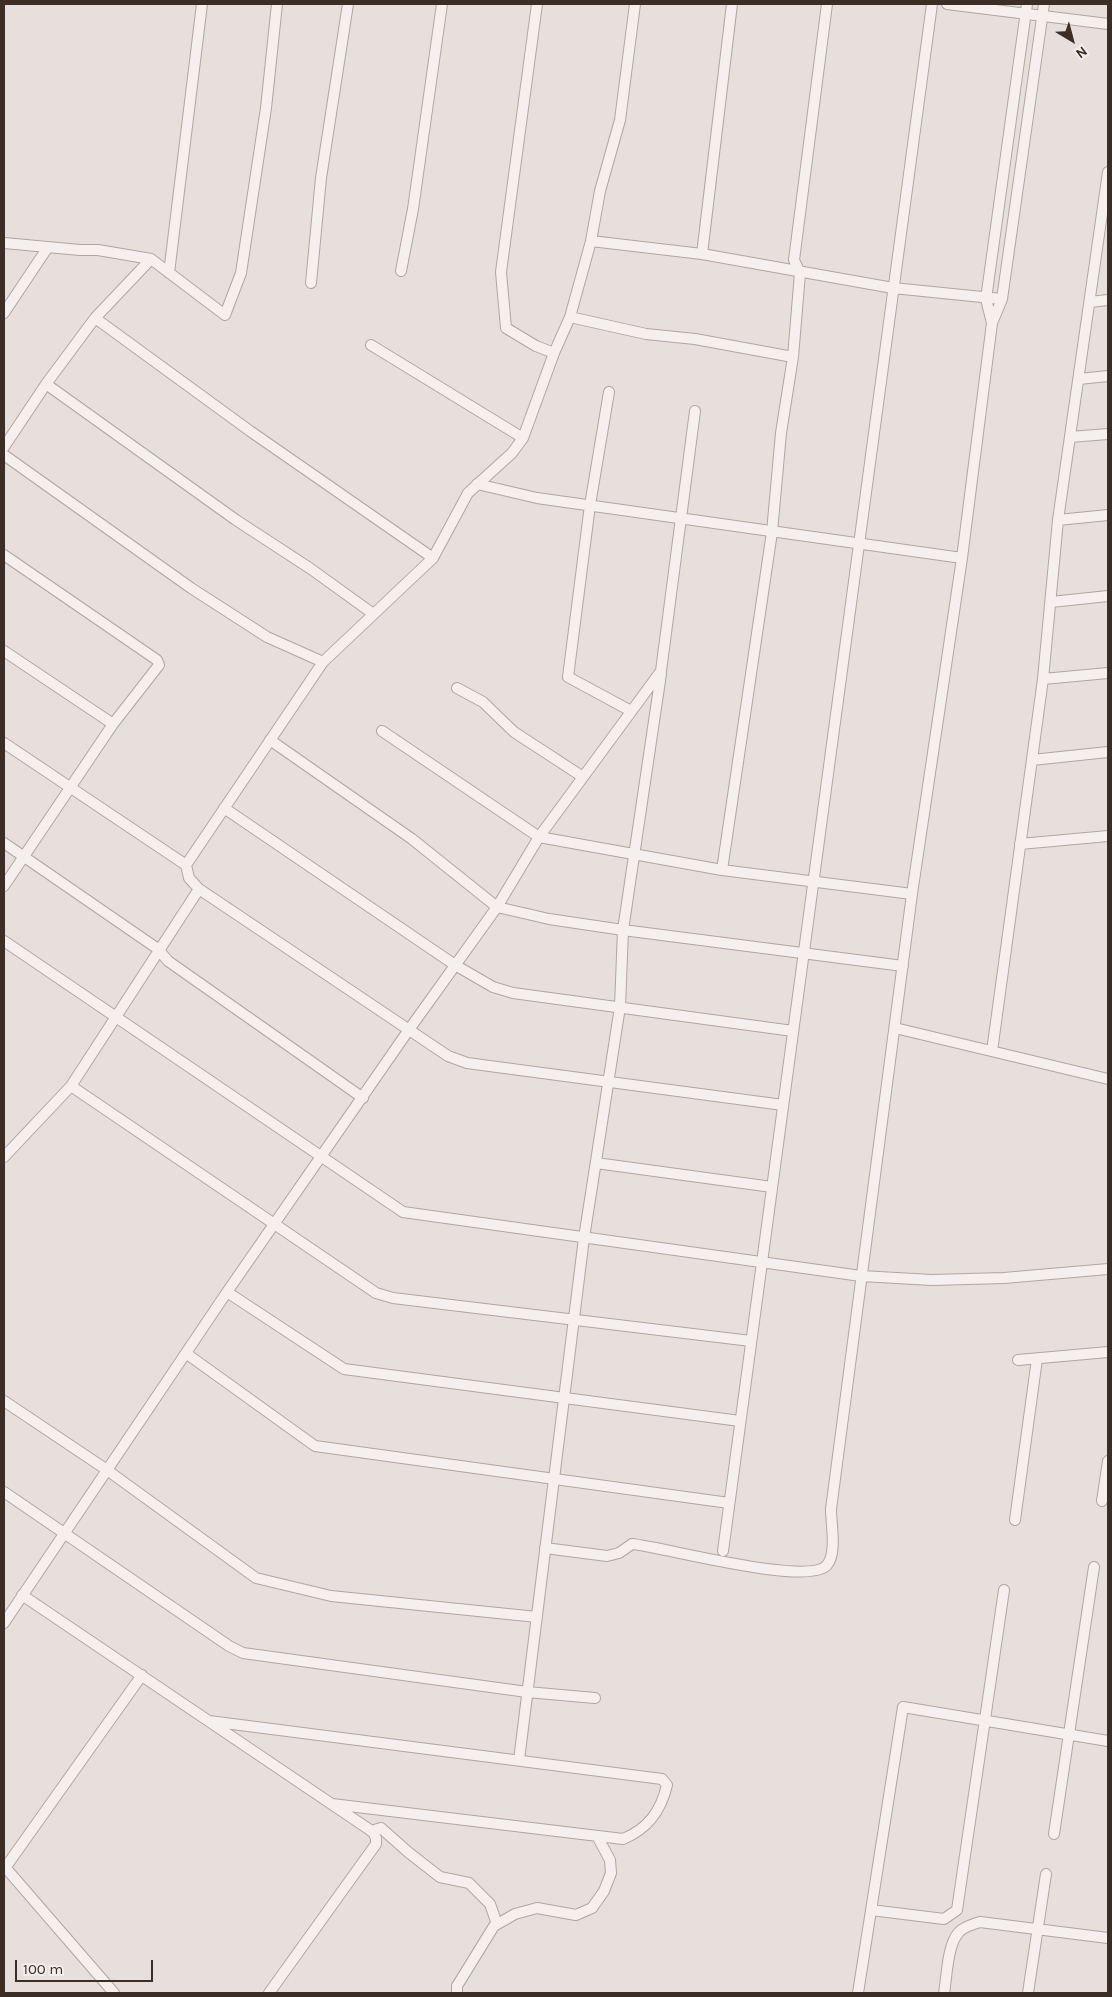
<!DOCTYPE html>
<html>
<head>
<meta charset="utf-8">
<style>
	body { margin:0 }
	#map { position:relative; width:1112px; height:1997px; overflow:hidden; background:#e6dfdc; font-family:Karla,sans-serif }
	canvas { display:block }
	.frame { position:absolute; inset:0; border:5px solid #3c2d25; pointer-events:none }
	.north { position:absolute; left:1047px; top:15px; width:50px; height:50px; -webkit-text-stroke:4px #f4edeb; paint-order:stroke; rotate:143deg; font-size:14px; font-weight:700; line-height:20px; text-align:center; color:#3c2d25 }
	.north::after { content:''; display:block; margin:auto; width:18px; height:22px; background:#3c2d25; clip-path:polygon(50% 0,100% 100%,50% 72%,0 100%) }
	.scale { position:absolute; left:15px; top:1960px; width:138px; height:22px; box-sizing:border-box; border:2px solid #3c2d25; border-top:0; padding-left:6px; font-size:15px; line-height:18px; white-space:nowrap; color:#3c2d25; -webkit-text-stroke:4px #f4edeb; paint-order:stroke }
</style>
</head>
<body>
<div id="map">
<canvas width="1112" height="1997"></canvas>
<div class="frame"></div>
<div class="north">N</div>
<div class="scale">100 m</div>
</div>
<script>
const c = document.querySelector('canvas').getContext('2d');
c.lineJoin = 'round';
function strokePath(path, color, width, dash) {
  c.strokeStyle = color;
  c.lineWidth = width;
  c.lineCap = dash ? 'butt' : 'round';
  c.setLineDash(dash || []);
  c.stroke(path);
}
const street = new Path2D(`
	M537 4 501 272 506 328 536 346 554 353
	M947 4 1108 24
	M591 241 702 254 893 288 1002 299
	M4 243 80 250H98L151 259 225 315 241 273 266 108 277 4
	M702 254 732 4
	M401 271 413 209 442 4
	M169 273 202 4
	M311 283 321 178 348 4
	M1090 302 1108 300
	M4 313 48 247
	M570 317 646 334 695 339 793 357
	M95 318 250 431 433 558
	M992 323 986 299 1027 4
	M371 345 523 438
	M1079 379 1108 376
	M46 384 236 520 311 569 372 613
	M609 392 590 505 568 677 631 711
	M1070 437 1108 434
	M4 447 46 384 95 318 151 259
	M4 455 191 588 267 637 323 662
	M477 484 537 498 962 558
	M1058 520 1108 515
	M4 555 157 660 159 665 113 724 4 886
	M1051 602 1108 596
	M4 651 113 724
	M1043 679 1108 673
	M457 688 483 702 514 732 583 777
	M382 731 539 837 722 870 912 894
	M270 740 412 839 497 907 549 919 623 930 903 966
	M4 743 186 865
	M1032 760 1108 752
	M224 808 455 965 493 987 513 993 793 1031
	M4 843 158 949 168 961 363 1098
	M1020 844 1108 836
	M722 870 772 532 781 433 793 357 800 273 794 260 827 4
	M199 889 448 1056 467 1063 783 1105
	M4 941 403 1212 861 1276 932 1280 1004 1278 1108 1269
	M895 1028 1108 1079
	M992 1051 1043 679 1058 520 1108 172
	M71 1086 376 1293 393 1298 751 1341
	M4 1157 71 1086 199 889 189 878 186 865 323 662 433 558 468 493 512 453 523 438 554 353 570 317 591 241 600 191 620 120 635 4
	M596 1163 772 1187
	M227 1292 344 1369 740 1421
	M187 1354 315 1446 729 1503
	M1018 1360 1108 1352
	M4 1401 107 1470 256 1578 331 1596 537 1617
	M4 1492 229 1646 243 1653 527 1692 595 1698
	M1102 1501 1108 1461
	M1015 1520 1037 1359
	M545 1548 607 1556 619 1553 632 1544C664 1547 809 1587 827 1565 837 1553 831 1525 831 1509L912 894 962 558 992 323 1002 299 1044 4
	M723 1551 932 4
	M22 1595 373 1832 376 1838V1844L269 1993
	M4 1623 227 1292 408 1031 497 907 539 837 661 671 695 411
	M209 1721 662 1779 667 1785C661 1811 648 1829 623 1839L332 1804
	M519 1760 584 1238 620 1007 623 930 661 674
	M371 1831 381 1828 408 1852 440 1877 469 1883 490 1904 497 1924
	M1054 1834 1094 1567
	M4 1866 114 1993
	M5 1868 142 1675
	M871 1910 944 1919 957 1910 1004 1590
	M457 1993V1986L494 1926 515 1914 537 1908 576 1915 592 1908 604 1891 611 1873 610 1860 597 1836
	M858 1993 903 1707 1108 1741
	M944 1993C947 1977 947 1945 959 1932 963 1927 974 1924 980 1922L1108 1938
	M1028 1993 1046 1874`);
strokePath(street, '#b0a6a1', 12);
strokePath(street, '#f5f0ee', 10);
</script>
</body>
</html>
